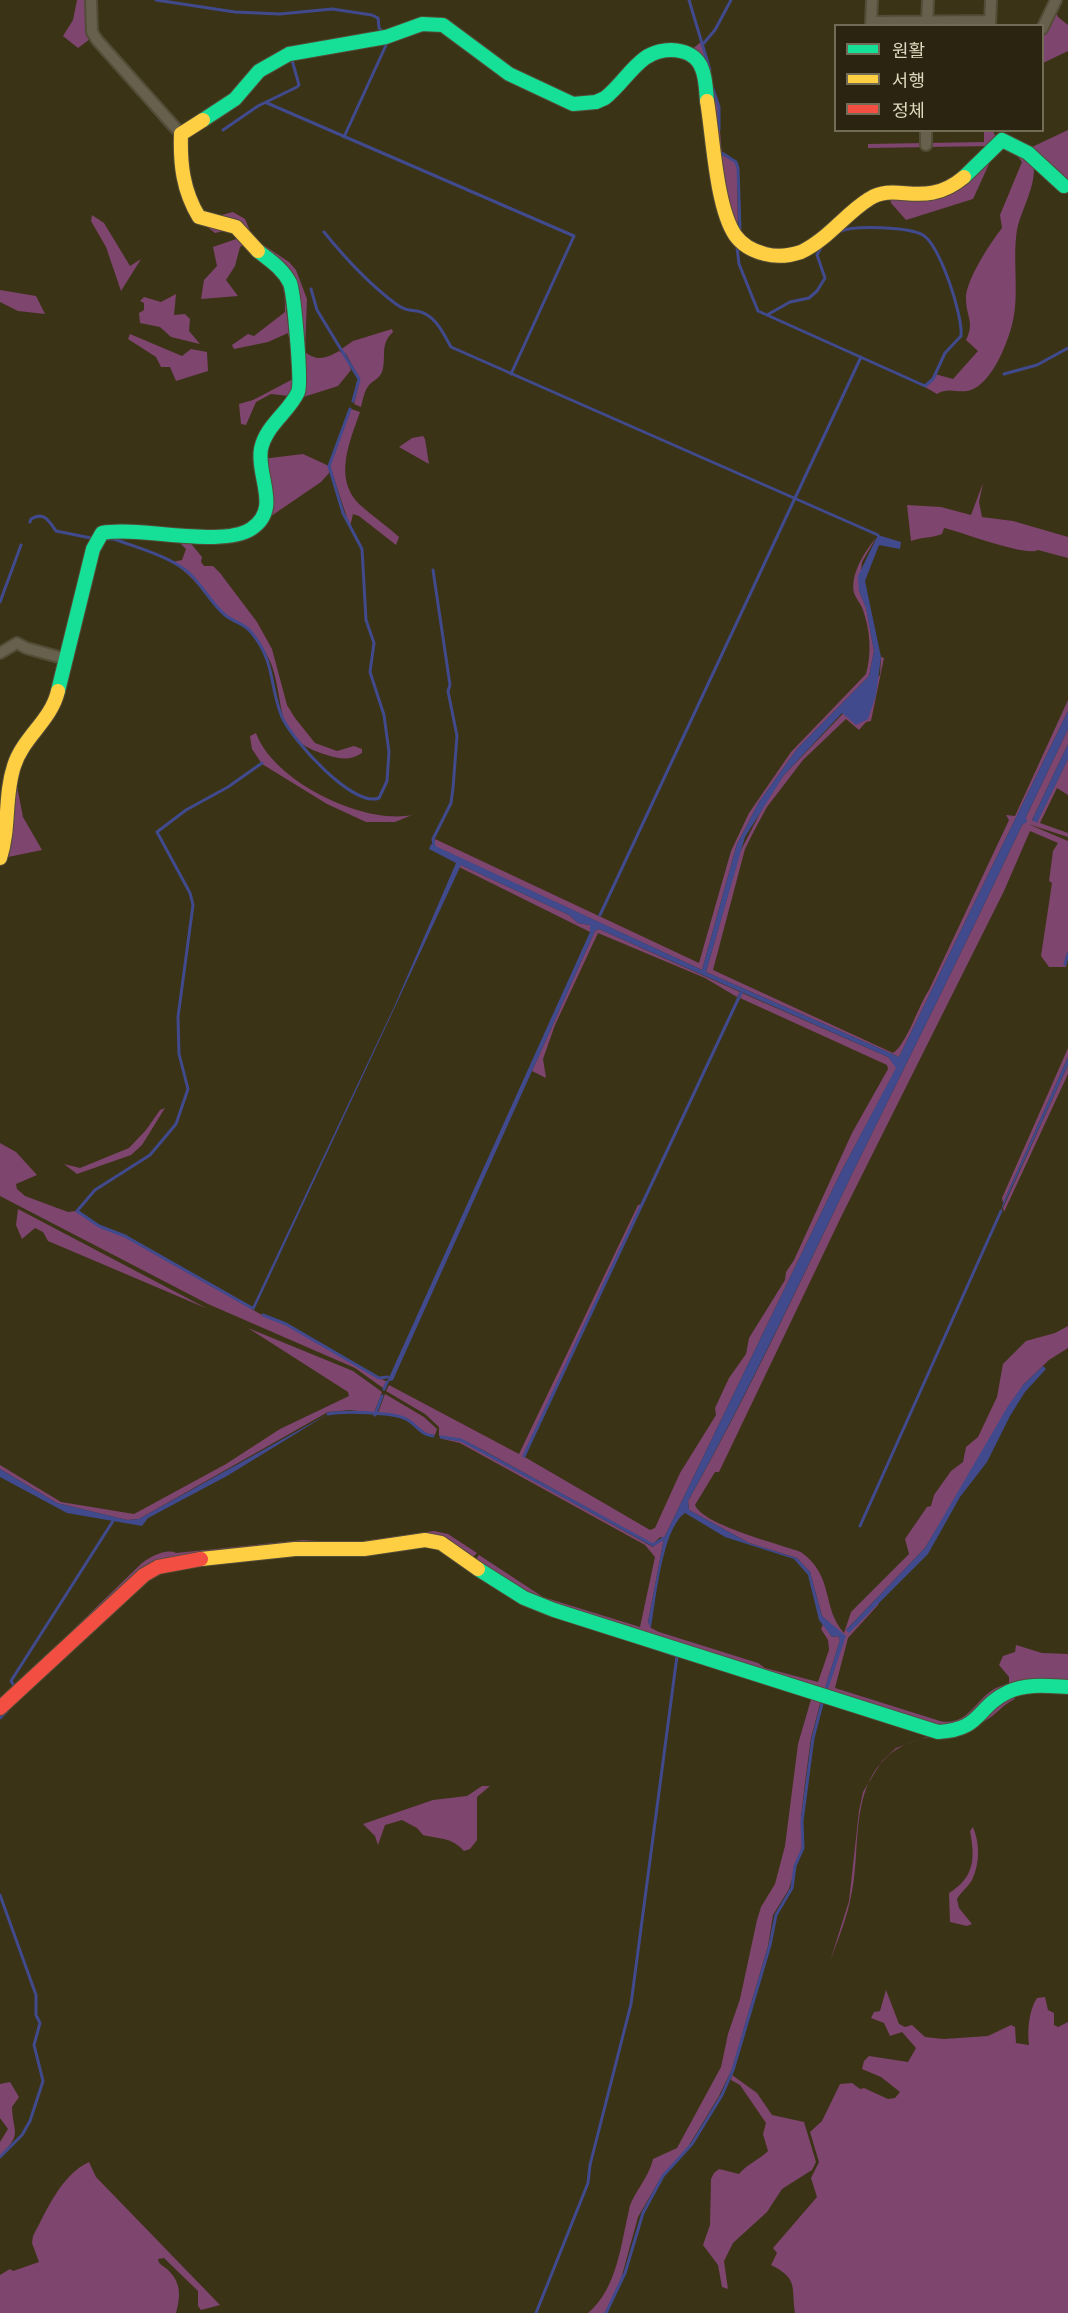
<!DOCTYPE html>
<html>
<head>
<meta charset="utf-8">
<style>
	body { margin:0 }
	#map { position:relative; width:1068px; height:2313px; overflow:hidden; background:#3b3315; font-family:"Nunito Sans","Noto Sans KR",sans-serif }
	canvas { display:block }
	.legend { position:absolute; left:834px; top:24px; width:210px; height:108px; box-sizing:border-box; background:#2a2410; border:2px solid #726c56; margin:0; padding:8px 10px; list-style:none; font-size:18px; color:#dfd8be }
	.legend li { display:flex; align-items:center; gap:12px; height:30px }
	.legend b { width:30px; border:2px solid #726c56 }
</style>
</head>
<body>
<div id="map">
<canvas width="1068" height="2313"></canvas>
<ul class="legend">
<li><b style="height:8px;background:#16e098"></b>원활</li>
<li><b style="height:8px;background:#ffcf43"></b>서행</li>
<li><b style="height:8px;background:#f24e42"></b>정체</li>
</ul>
</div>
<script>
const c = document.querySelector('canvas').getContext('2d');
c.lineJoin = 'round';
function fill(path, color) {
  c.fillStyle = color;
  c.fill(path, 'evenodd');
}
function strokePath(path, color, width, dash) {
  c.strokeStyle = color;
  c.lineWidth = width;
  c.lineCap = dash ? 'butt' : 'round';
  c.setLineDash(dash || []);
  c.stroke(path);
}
const green = new Path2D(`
	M77 0H90L92 38 179 134C180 165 179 191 198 217L236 230 283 276 289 289 292 306 299 385 295 395 276 416 289 396 271 394 256 402 246 425 241 424 239 404 253 400 297 377 288 333 268 342 234 349 232 345 248 334 254 336 285 312C287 266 266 274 243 245L240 247 235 266 226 280 238 296 201 299 204 280 217 266 213 247 239 238 228 230 215 233C207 226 198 222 192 214 176 195 174 159 175 135L167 129 90 39 78 48 63 36 73 20Z
	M1054 8 1058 17 1068 25V51L1043 63V35Z
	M702 41 718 107 722 155 736 162 737 168 738 229H733L717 152 690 51Z
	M984 130 993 131 997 140 991 146 868 148V144L984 142Z
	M1068 130V181L1030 148Z
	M1002 143C1014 142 1027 147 1032 159 1040 180 1021 209 1017 230 1012 261 1020 295 1012 325 1008 340 999 363 989 375 967 404 954 383 937 394L925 387 935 374 953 379 978 351 966 340C975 323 966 316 966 299 965 281 991 242 1002 228L1000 215 1022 162 1010 146 995 151 973 199 906 220 891 203 890 196H930L946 192Z
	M233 212 245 219 253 238 289 262 296 270 307 299 305 352C317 362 327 358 339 351L345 355 351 370 338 386 297 399 281 266 210 218Z
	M92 215 104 223 130 266 141 259 121 291 106 247 91 221Z
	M0 290 36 296 45 314 18 311 0 302Z
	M176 294 174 315 185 314 190 319 189 331 200 344 171 337 160 327 140 323 139 313 144 310V303L140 301 144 297 161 302Z
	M392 329 393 332C379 345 387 357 382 372 379 379 374 380 369 385 364 391 363 400 361 407L354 404 360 379 346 354 340 350 353 341Z
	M130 334 182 356 191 349 207 352 208 371 176 381 170 367H161L156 357 128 339Z
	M351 409 360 412C350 441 333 478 359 504 372 516 386 525 399 537L396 545 359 516 353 514 350 527 330 466Z
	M423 436 425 439 429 464 399 447 412 438Z
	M303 454 329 466V473L321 482 261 523 262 459Z
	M983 483 979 502 982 517 1013 521 1068 537V558L1038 550C1026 557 962 532 944 528L942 534C932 538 922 537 911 541L907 505 941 507 971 515Z
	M876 538 862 562 859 591 866 607 874 651 869 676 797 749 759 802 737 844 702 970 434 846 435 839 699 963 731 851 749 813 791 752 866 674C872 653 870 630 863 610 861 604 856 599 854 593 850 574 865 551 876 538Z
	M177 540H188L202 557 201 562 204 566H213L220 573 257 622 272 649 287 705 295 718 315 743 337 751 354 746 362 749V753C350 761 340 759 327 755 273 739 286 709 272 666 268 655 260 643 253 634 246 623 233 622 224 613 205 596 194 576 172 562L182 560 186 549Z
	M881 657 884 658 871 721 866 722 859 730 846 719 803 760 767 807 755 829 745 849 713 970 893 1053C907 1044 918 1006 929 990L1009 820 1006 815 1015 816 1068 700V711L899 1057 706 972 740 852 771 792 784 775 880 675Z
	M1068 729V744L1032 820 1037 822 1068 759V795L1057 788 1040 823 1068 833V837L1028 824 1068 841V951L1064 964 1068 957 1066 967H1049L1041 956 1052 883 1049 881 1053 851 1058 843 1030 831 1004 891 842 1215 719 1472H715L695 1505C703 1525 779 1544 801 1552 835 1577 821 1607 844 1633L851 1612 909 1554 905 1539 927 1507 931 1506 934 1495 951 1471 963 1462 966 1447 978 1437 997 1397 1003 1364 1026 1341 1055 1333 1068 1326V1348L1049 1360 1023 1385 925 1548 846 1630 856 1626 880 1600 878 1605 848 1638 835 1688 940 1721C968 1727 975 1699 996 1688 1000 1686 1005 1685 1009 1683V1677L999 1665 1003 1656 1015 1652 1016 1645 1042 1653 1068 1654V1685L1036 1684 945 1729 528 1596 476 1559 479 1555 543 1597 640 1627 655 1557 645 1545 460 1443 438 1438 461 1441 474 1448 653 1547 663 1538 660 1537 653 1544 483 1450 461 1439 439 1436V1427L425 1414 386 1391 389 1385 519 1454 638 1205 641 1204 523 1456 650 1530 655 1528 680 1473 716 1415 715 1408 729 1378 746 1354 749 1338 785 1280 786 1272 794 1260 852 1133 888 1069 887 1065 740 998 742 993 888 1057 897 1067 841 1172 664 1538 648 1622 651 1628 659 1632 758 1663 765 1668 818 1682 829 1650 828 1640 821 1629 823 1624 832 1637 838 1636 840 1640 825 1688 844 1638 822 1616 810 1572 797 1558 749 1543 689 1510 688 1501C749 1393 801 1280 855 1168 911 1054 968 940 1022 825L1026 822V817Z
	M256 733C273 781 363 825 412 815L395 822H366L327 804 262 764 252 749 250 736Z
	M14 771 23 817 42 850 8 857Z
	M461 865 569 915 578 923 590 925V932L459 867Z
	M599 929 740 992 737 997 705 978 598 933 555 1025 543 1059 546 1078 532 1071 595 931Z
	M1068 1048V1057L1003 1203 1002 1198Z
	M1068 1065V1074L1004 1212 1003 1208Z
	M165 1108 142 1145 131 1155 77 1174 64 1164 80 1168 129 1148 146 1130 160 1110Z
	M0 1143 16 1152 37 1175 16 1184 17 1189 25 1196 68 1212 76 1211 99 1227 125 1237 262 1315 286 1325 387 1382 383 1388 355 1368 208 1304 0 1196Z
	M18 1209 208 1309 48 1241 43 1232 35 1228 22 1239 16 1225Z
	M248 1328 353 1371 382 1392 374 1413 350 1410 328 1412 139 1519 127 1520 57 1503 0 1469V1465L61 1502 134 1514 226 1464 280 1429 349 1396 348 1392Z
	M385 1394 424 1417 437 1429 435 1435 427 1434 407 1418 378 1413Z
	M434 1531 448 1534 477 1553 473 1557 451 1545 167 1561 15 1686 142 1563C151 1556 167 1548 176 1553L303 1540 349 1543Z
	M421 1543 448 1550 510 1591 553 1611 932 1733 928 1735 821 1700 811 1738 805 1783 801 1817 802 1846 789 1889 773 1915 768 1946 732 2069 719 2096 688 2147 660 2179 638 2217 621 2279 605 2313H588C617 2289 621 2244 629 2210 631 2196 649 2178 653 2159L677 2148 721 2067 728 2034 740 1999 757 1920 761 1907 775 1884 785 1846 798 1744 812 1696 568 1619 510 1596 447 1554 429 1546 360 1555 299 1554 221 1562 166 1570 143 1583 0 1716V1713L144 1578 159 1570 179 1564 258 1555 367 1551Z
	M1012 1697 1015 1699C1003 1704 996 1715 985 1721 960 1733 917 1735 894 1751 846 1786 863 1853 850 1901 845 1925 834 1948 827 1971L849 1901 859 1811 863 1792 882 1761 896 1748 935 1734Z
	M482 1786H490L477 1797V1840L470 1849 464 1851C452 1837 439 1839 423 1835L417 1828 402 1820 385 1825 378 1845 375 1836 363 1824 433 1800 467 1796Z
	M973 1827C980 1844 980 1863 972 1880 968 1887 961 1892 957 1899L959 1908 972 1924 967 1926 950 1922 949 1893C975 1877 975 1858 970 1831Z
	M886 1990 899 2024 905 2027 912 2025 925 2037 944 2039 988 2036 1011 2025 1015 2027 1016 2043 1029 2045C1027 2030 1029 2010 1037 1998L1045 1997 1048 2010 1054 2013V2025L1058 2027 1068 2022V2313H795C791 2287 799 2279 771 2265L777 2253 773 2248 817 2197 811 2178 819 2162 810 2132 822 2121 840 2084 852 2083 860 2089 864 2088 888 2099 895 2098 900 2092 881 2077 862 2069 864 2061 869 2056 908 2062 916 2048 902 2032 890 2036 884 2023 871 2018 874 2012 880 2011Z
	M732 2075 757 2093 772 2115 804 2122 816 2162 812 2170 782 2189 767 2212 733 2243 724 2261 728 2289 722 2287 718 2265 703 2245 710 2225 711 2179 714 2173 719 2169 739 2174C747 2164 759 2160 768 2151L763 2134 766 2123 740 2085 731 2080Z
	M10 2082 19 2097 12 2107C13 2135 23 2132 0 2156V2142L8 2129 0 2118V2084Z
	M89 2162 96 2177 220 2305 201 2310 198 2306V2291L164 2258 158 2259C159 2265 162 2265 167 2269 181 2282 181 2295 176 2313H0V2275L10 2269 13 2271 39 2262 32 2243 33 2236C47 2210 61 2175 89 2162Z`);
const water = new Path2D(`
	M878 535 901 542 900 549 879 545 865 581 881 657 876 695 868 719 856 725 842 713 784 775 745 837 706 972 899 1057 1068 711V729L1026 817 1027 822 1022 825C968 940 911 1054 855 1168 801 1280 748 1393 688 1501L689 1510 749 1543 797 1558 810 1572 822 1616 846 1636 828 1689 825 1688 840 1640 838 1636 832 1637 819 1620 808 1575 794 1559 725 1537 685 1513C662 1529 656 1600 651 1628L648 1622 664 1538 841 1172 896 1068 888 1057 599 929 595 931 393 1380 387 1382 590 932V925L578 923 569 915 461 865 254 1310 252 1308 394 1007 456 863 429 849 431 844 702 970 737 844 759 802 797 749 869 676 874 651 866 608 859 591 858 576Z
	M1068 744V759L1037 823 1032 820Z
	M1068 1057V1065L1001 1211 1003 1203Z
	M1043 1366 1046 1369 1025 1392 1010 1416 987 1462 960 1497 928 1554 849 1633 846 1630 848 1628 925 1548 1008 1406 1023 1385Z
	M328 1414 227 1476 148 1518 142 1526 67 1513 0 1477V1469L57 1503 127 1520 139 1519Z`);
const stream = new Path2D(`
	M156 0 235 12 280 14 332 9 372 15 378 18 379 28 383 32
	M689 0 710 70
	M703 44 715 30 731 0
	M713 89 719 107V129
	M267 103 574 236 511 374
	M223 130 258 106 297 87 299 85 292 60
	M344 137 387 43
	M722 153 736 162 738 168 740 230
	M324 232C345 258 369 284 396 304 404 310 409 310 417 311 435 314 443 333 451 347L878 535
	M737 247 739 264 758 311 925 386 933 379 945 353 961 336C963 315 940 246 923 235 909 227 855 225 841 231
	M311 289 317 310 359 379 353 401
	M767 315 790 302 809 298 817 291 825 278 817 255 822 246
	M1004 374 1037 365 1068 348
	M30 522 31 519C44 511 49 521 56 531L91 538
	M106 539H114C138 548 169 556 189 573 202 585 211 603 225 615 233 622 244 623 251 632 276 662 269 686 282 717 292 740 353 808 379 798L387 781 389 752 384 715 370 672 374 643 366 620 362 549 343 513 329 466 350 409
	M433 570 450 685 448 691 457 736 453 788 451 803 433 839 434 846
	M0 602 21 545
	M600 915 861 357
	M1065 964 1068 954
	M252 1308 125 1236 99 1226 77 1211 95 1190 150 1155 176 1124 188 1089 179 1054 178 1017 193 905 190 893 157 832 186 810 228 787 262 763
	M263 1315 286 1324 379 1378 388 1377
	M384 1389 387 1382
	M328 1414C342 1411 394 1412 406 1419 417 1425 421 1435 433 1436
	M375 1415 382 1396
	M441 1437 461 1440 474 1447 653 1545 664 1538
	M524 1456 741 993
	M860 1526 1001 1211
	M15 1687 11 1681 113 1521
	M0 1718 7 1711
	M0 1895 36 1995V2015L40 2023 34 2045 43 2081 30 2121 22 2135 0 2157
	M536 2313 588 2183 590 2165 631 2004 677 1656 648 1646
	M606 2313 625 2273 643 2213 663 2176 692 2144 722 2095 733 2070 770 1945 776 1915 792 1888 795 1866 803 1848 802 1821 813 1738 823 1700`);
const street = new Path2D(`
	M91 0 92 32 97 40 181 134
	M871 22 989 21
	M871 26 872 0
	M927 26 928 0
	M990 26 991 0
	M1042 29 1056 0
	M926 145V130
	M0 653 17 643 26 648 66 659`);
const fast = new Path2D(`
	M203 120 235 99 259 71 289 54 386 37 422 24 443 25 509 74 573 104 596 102 605 98C620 86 630 69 645 58 661 46 694 46 702 69 706 78 706 91 707 101
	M964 177 1002 140 1028 153 1064 186
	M58 691 93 549 102 533C140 526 222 548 251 529 282 509 256 476 261 449 266 425 289 412 298 392 302 383 294 294 290 283 283 269 271 261 258 251
	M478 1569 524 1598 554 1610 938 1732C982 1730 976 1707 1008 1692 1026 1683 1049 1686 1068 1687`);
const slow = new Path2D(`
	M707 101C713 136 716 207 735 235 742 245 753 251 765 254 776 257 789 256 801 252 827 240 845 214 869 199 896 181 925 210 964 177
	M203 120 181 134C180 164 183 191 199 217L236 227 258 251
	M0 858C10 828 4 796 14 766 23 737 51 721 58 691
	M201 1559 295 1549H364L425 1540 441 1543 478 1569`);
const jam = new Path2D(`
	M0 1708 144 1575 158 1567 201 1559`);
fill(green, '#7e456f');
fill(water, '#404a8d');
strokePath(stream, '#404a8d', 3);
strokePath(street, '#534d38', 14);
strokePath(fast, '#534d38', 16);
strokePath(slow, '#534d38', 16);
strokePath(jam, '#534d38', 16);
strokePath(street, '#66604c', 10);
strokePath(fast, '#16e098', 14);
strokePath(slow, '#ffcf43', 14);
strokePath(jam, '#f24e42', 14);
</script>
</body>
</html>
